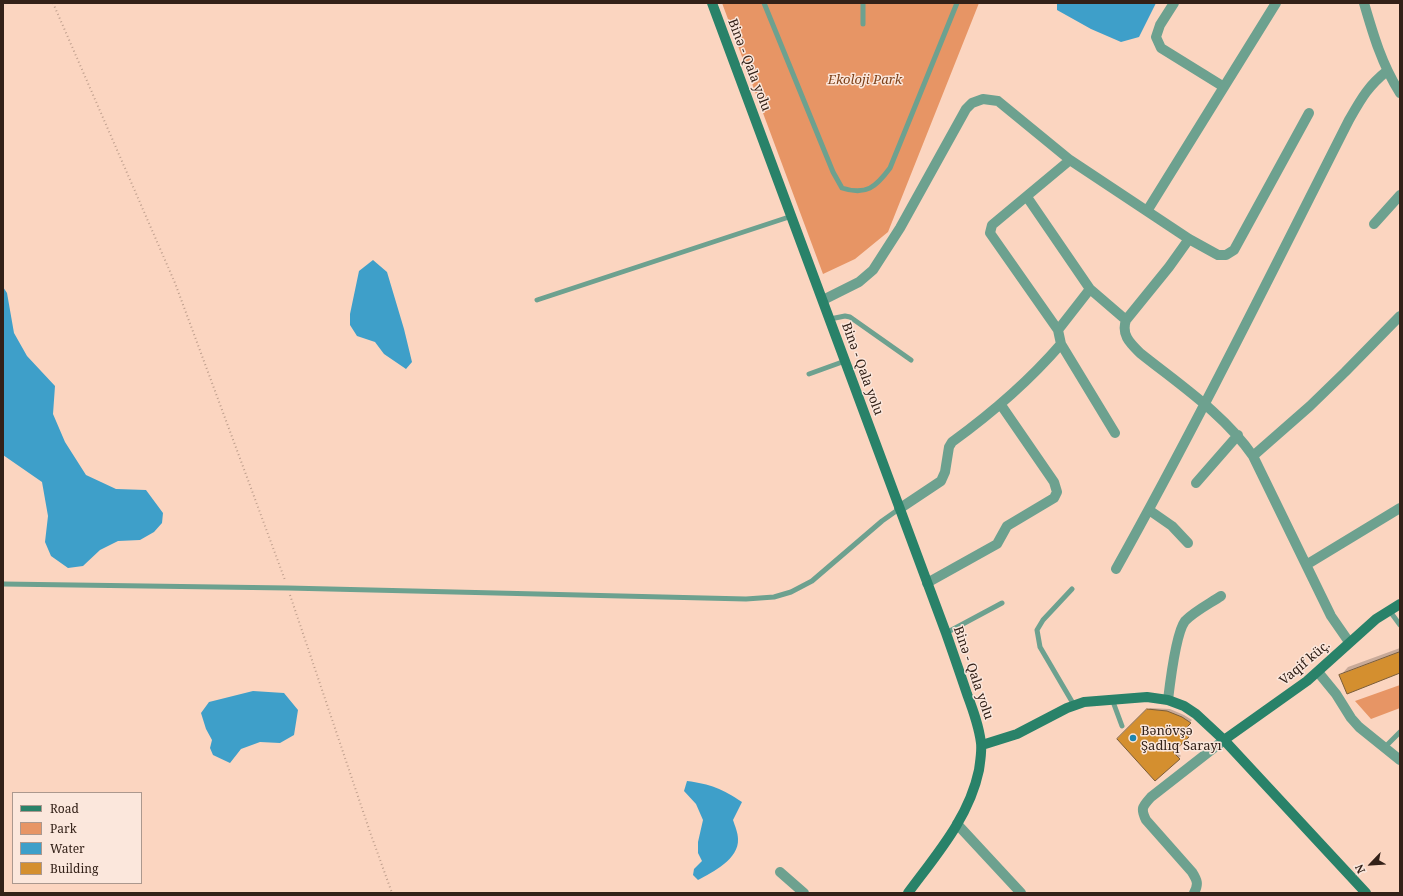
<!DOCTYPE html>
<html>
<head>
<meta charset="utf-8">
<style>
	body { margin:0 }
	#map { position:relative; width:1403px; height:896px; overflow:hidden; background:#fbd5c0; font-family:"Noto Serif",serif }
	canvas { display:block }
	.frame { position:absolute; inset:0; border:4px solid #332118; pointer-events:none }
	.legend { position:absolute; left:12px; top:792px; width:130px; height:92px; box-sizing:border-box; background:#fbe7dc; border:1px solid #ab988e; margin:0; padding:5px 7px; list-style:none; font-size:12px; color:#332118 }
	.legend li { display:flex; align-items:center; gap:8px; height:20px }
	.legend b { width:20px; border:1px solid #ab988e }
	.north { position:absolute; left:1351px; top:844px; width:40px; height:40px; -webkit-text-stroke:3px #fbe7dc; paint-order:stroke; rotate:245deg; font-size:11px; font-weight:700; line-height:16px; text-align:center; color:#332118 }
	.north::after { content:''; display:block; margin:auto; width:14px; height:18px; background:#332118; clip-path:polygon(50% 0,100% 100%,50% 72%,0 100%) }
</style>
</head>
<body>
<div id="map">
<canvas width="1403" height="896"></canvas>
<div class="frame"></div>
<ul class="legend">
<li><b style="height:5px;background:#298269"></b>Road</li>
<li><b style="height:11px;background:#e79565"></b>Park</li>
<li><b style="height:11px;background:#3e9fc9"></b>Water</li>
<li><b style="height:11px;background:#d48f2f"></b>Building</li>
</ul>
<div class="north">N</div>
</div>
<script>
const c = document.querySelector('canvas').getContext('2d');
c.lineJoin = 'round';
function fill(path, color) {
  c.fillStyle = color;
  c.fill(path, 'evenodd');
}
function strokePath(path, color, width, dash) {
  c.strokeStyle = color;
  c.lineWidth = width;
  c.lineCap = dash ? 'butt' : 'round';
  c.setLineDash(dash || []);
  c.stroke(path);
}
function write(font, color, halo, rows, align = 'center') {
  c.font = font + ' "Noto Serif",serif';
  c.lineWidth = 3;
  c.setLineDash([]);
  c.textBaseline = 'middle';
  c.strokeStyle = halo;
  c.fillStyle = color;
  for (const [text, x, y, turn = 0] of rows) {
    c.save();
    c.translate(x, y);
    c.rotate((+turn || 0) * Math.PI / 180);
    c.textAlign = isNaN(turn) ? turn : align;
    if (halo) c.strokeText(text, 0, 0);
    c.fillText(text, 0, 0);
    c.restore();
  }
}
const green = new Path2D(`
	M722 3H979L888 232 855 259 823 274Z
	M1400 685V708L1371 719 1355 701Z`);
const water = new Path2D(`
	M1057 3H1156L1139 37 1121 42 1091 29 1057 10Z
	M373 260 387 272 404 329 412 362 406 369 384 354 375 342 357 336 350 325V314L359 271Z
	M3 287 7 293 14 333 27 356 55 386 53 414 65 442 86 475 116 489 146 490 163 513 162 523 154 532 140 540 118 541 100 550 83 566 68 568 51 556 45 542 48 516 42 482 3 455Z
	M253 691 284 693 298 710 294 735 280 743 260 742 241 749 230 763 213 755 210 748 212 740 206 729 201 713 209 702Z
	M687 781C710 784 723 789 742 802L733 820C735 826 738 833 738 839 739 859 713 872 698 880L693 875 694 869 702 861 698 853V842L703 820 696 804 684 791Z`);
const shadow = new Path2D(`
	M1400 648V672L1341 675 1348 667Z
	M1150 708 1170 709 1184 715 1192 720 1185 727 1190 734 1175 750 1181 756 1155 779 1118 739Z`);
const building = new Path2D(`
	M1400 652V673L1347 694 1339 675Z
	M1147 709 1167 711 1182 717 1191 723 1184 730 1189 737 1173 752 1180 759 1155 781 1117 739Z`);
const path = new Path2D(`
	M53 3 175 283 285 580
	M290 595 370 832 392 893`);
const lane = new Path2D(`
	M764 3 833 172 842 188C866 196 876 187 890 168L957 3
	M863 3V24
	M537 300 792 216
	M830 319 845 316 850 317 911 360
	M809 374 845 361
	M3 584 288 588 746 599 774 597 791 592 812 581 882 521 899 509
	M1072 589 1043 620 1037 630 1040 647 1074 705
	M1389 610 1400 625
	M946 633 1002 603
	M1112 699 1122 726
	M1385 747 1400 732`);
const street = new Path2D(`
	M1174 3 1160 25 1156 37 1161 48 1224 87
	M1364 3C1373 34 1382 65 1400 93
	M1027 197 1090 289 1126 320C1121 335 1130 343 1140 353 1180 385 1224 414 1253 456L1331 616 1349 642
	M1147 211 1276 3
	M1374 224 1400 195
	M823 300 859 282 873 270 900 228 966 109 972 103 983 99 998 101 1070 160 1189 239 1218 255H1226L1234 250 1309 113
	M1126 320 1169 267 1189 239
	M1058 330 990 233 992 225 1070 160
	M1061 344 1115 433
	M1253 456 1310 406 1345 372 1400 316
	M1196 483 1238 435
	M899 509 941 481 945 472 949 447 952 442C992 413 1029 381 1061 344L1058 330 1090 289
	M1149 510 1172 526 1188 543
	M1306 565 1400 508
	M1116 569C1198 422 1273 270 1349 120 1361 99 1368 86 1387 71
	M927 583 997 544 1007 526 1054 498 1057 492 1054 482 1001 405
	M1318 672 1336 694 1351 718 1359 727 1400 760
	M1168 700C1170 683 1176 633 1185 621 1195 611 1209 604 1221 596
	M957 824 1021 893
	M780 872 804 893
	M1194 893C1199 884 1197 880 1192 872L1146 820C1140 808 1143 806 1151 797L1224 740`);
const secondary = new Path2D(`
	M712 3 946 633C953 653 960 673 967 694 973 710 979 726 981 743 982 752 980 762 979 770 969 818 936 855 908 893
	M1224 740 1307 681 1376 619 1400 604
	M982 745 1017 734 1067 708 1084 702 1147 697 1168 700 1184 706 1196 714 1224 740 1366 893`);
const markers = [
	[1133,738,4,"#1e86ae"]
];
const streetNames = [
	["Binə - Qala yolu",749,65,69],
	["Binə - Qala yolu",862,369,70],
	["Vaqif küç.",1305,663,-40],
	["Binə - Qala yolu",973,673,71]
];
const parkNames = [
	["Ekoloji Park",865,80]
];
const poiNames = [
	["Bənövşə",1141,731],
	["Şadlıq Sarayı",1141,746]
];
fill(green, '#e79565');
fill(water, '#3e9fc9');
fill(shadow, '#0003');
fill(building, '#d48f2f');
strokePath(building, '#7a5c38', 1);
strokePath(path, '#bf9f8d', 2, [1, 3]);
strokePath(lane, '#6da18f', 5);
strokePath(street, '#6da18f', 10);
strokePath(secondary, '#298269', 10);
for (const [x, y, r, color] of markers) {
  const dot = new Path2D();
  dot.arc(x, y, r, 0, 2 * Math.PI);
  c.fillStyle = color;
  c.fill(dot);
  strokePath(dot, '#fbe7dc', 1.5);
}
write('13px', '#332118', '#fbe7dc', streetNames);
write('italic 13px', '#7e4119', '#fbe7dc', parkNames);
write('13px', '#332118', '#fbe7dc', poiNames, 'left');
</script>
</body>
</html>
